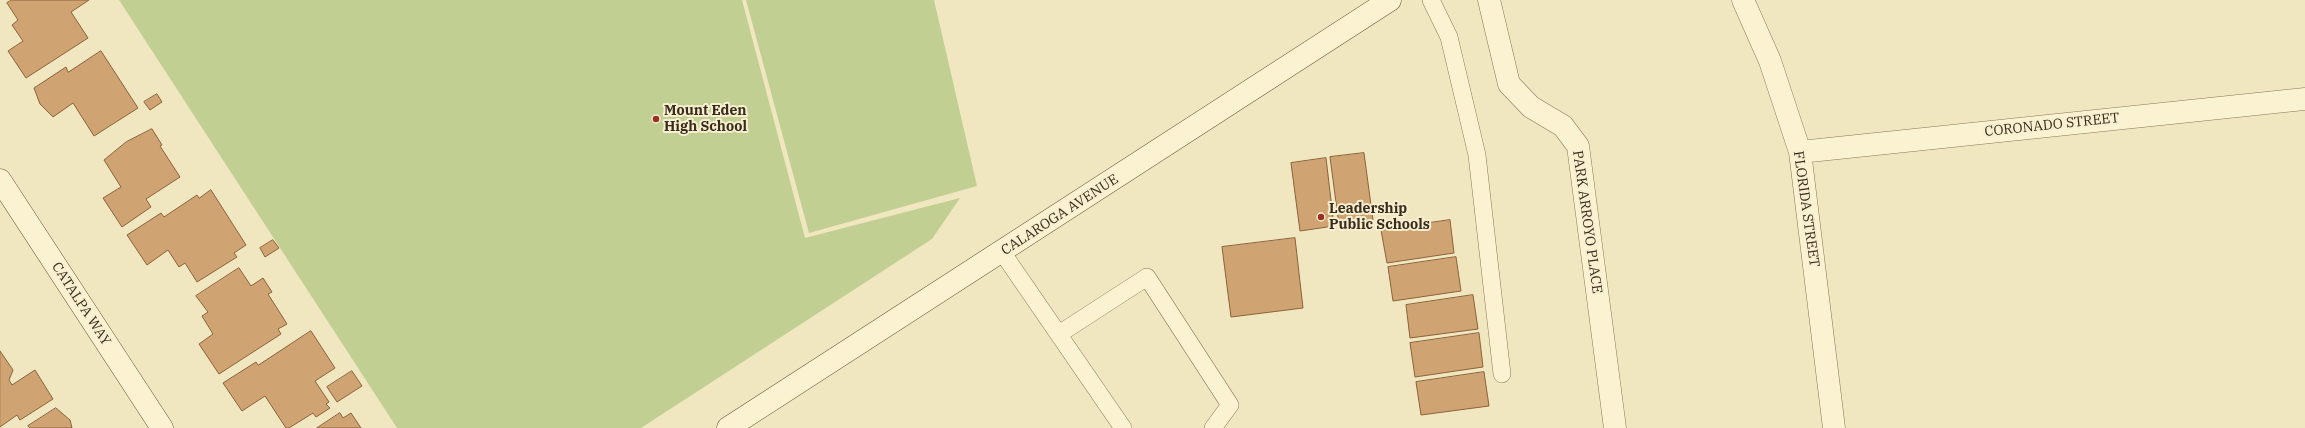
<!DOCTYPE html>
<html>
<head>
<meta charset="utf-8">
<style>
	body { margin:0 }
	canvas { display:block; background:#f0e6bf }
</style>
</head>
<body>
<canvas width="2305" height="428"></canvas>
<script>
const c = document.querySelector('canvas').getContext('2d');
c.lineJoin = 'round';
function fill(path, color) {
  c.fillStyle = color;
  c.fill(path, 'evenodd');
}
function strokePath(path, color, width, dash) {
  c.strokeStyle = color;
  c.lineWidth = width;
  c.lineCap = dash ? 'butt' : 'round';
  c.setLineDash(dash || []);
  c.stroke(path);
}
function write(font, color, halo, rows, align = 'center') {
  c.font = font + ' "IBM Plex Serif",serif';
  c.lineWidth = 4;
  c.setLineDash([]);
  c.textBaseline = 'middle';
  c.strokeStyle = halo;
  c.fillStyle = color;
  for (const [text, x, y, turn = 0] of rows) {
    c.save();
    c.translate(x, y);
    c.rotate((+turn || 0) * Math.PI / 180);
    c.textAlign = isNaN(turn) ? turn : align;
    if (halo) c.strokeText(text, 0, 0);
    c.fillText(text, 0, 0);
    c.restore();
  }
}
const green = new Path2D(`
	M119 0H742L805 238 960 198 932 239 641 428H397Z
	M746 0H934L977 186 809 233Z`);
const building = new Path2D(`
	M12 0H89L71 12 88 38 26 78 8 51 23 41 12 25 18 20 7 3Z
	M101 51 138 108 94 136 73 103 53 117 40 104 34 88 66 67 68 72Z
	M157 94 162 102 150 110 144 102Z
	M152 129 162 145 160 146 180 177 146 199 151 207 122 227 103 198 121 187 104 160 126 142Z
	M1364 153 1373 220 1339 225 1330 157Z
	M1326 158 1334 226 1300 231 1291 163Z
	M211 190 246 245 234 253 237 257 197 282 185 263 179 267 168 250 147 265 127 235 161 213 164 217 197 195 199 198Z
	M1450 220 1454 253 1387 263 1381 230Z
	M1295 238 1303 308 1231 317 1222 247Z
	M273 240 279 248 265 257 260 248Z
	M1456 257 1461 291 1393 301 1388 267Z
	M239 268 251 286 263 278 272 292 268 294 287 324 278 329 281 334 219 374 199 344 213 334 202 316 208 312 196 296Z
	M1473 295 1478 329 1410 338 1406 305Z
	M311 331 335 368 315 381 329 402 326 404 330 408 316 417 313 413 289 428H286L265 396 242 411 223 383 256 362 258 365Z
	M1479 333 1483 367 1415 377 1410 343Z
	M0 351 13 370 9 380 12 385 35 370 53 399 20 420 17 415 0 427Z
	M352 371 362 386 337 402 327 387Z
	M1484 372 1489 406 1421 415 1416 382Z
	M56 408 70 420 72 428H30L28 426Z
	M340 413 343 418 351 413 361 428H317Z`);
const lane = new Path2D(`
	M1431 0 1449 37 1477 155 1502 374
	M1002 252 1123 428
	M1059 334 1147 277 1230 405 1213 428`);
const street = new Path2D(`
	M1489 0 1509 84 1531 107 1563 126 1578 146 1615 428
	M1743 0 1770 61 1800 152 1834 428
	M1800 152 2305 99`);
const secondary = new Path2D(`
	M0 180 162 428
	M728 428 1390 0`);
const markers = [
	[656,119,4,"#9c2e23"],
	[1321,217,4,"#9c2e23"]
];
const poiNames = [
	["Mount Eden",664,111],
	["High School",664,127],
	["Leadership",1329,209],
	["Public Schools",1329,225]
];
const streetNames = [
	["CORONADO STREET",2052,125,-6],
	["FLORIDA STREET",1806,209,82],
	["CALAROGA AVENUE",1060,215,-33],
	["PARK ARROYO PLACE",1587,222,82],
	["CATALPA WAY",81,304,57]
];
fill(green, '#c2cf92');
fill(building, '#d0a372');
strokePath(building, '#8a623b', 1);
strokePath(lane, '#8a7756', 18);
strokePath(street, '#8a7756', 23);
strokePath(secondary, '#6b573a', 23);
strokePath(lane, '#fbf2d2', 17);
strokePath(street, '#fbf2d2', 22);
strokePath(secondary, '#fbf2d2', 22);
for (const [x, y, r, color] of markers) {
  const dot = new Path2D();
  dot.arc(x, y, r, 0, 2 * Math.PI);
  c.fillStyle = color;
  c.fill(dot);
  strokePath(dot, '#f7efcf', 1.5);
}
write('bold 14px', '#382c1c', '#f7efcf', poiNames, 'left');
write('14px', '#382c1c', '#f7efcf', streetNames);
</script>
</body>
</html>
